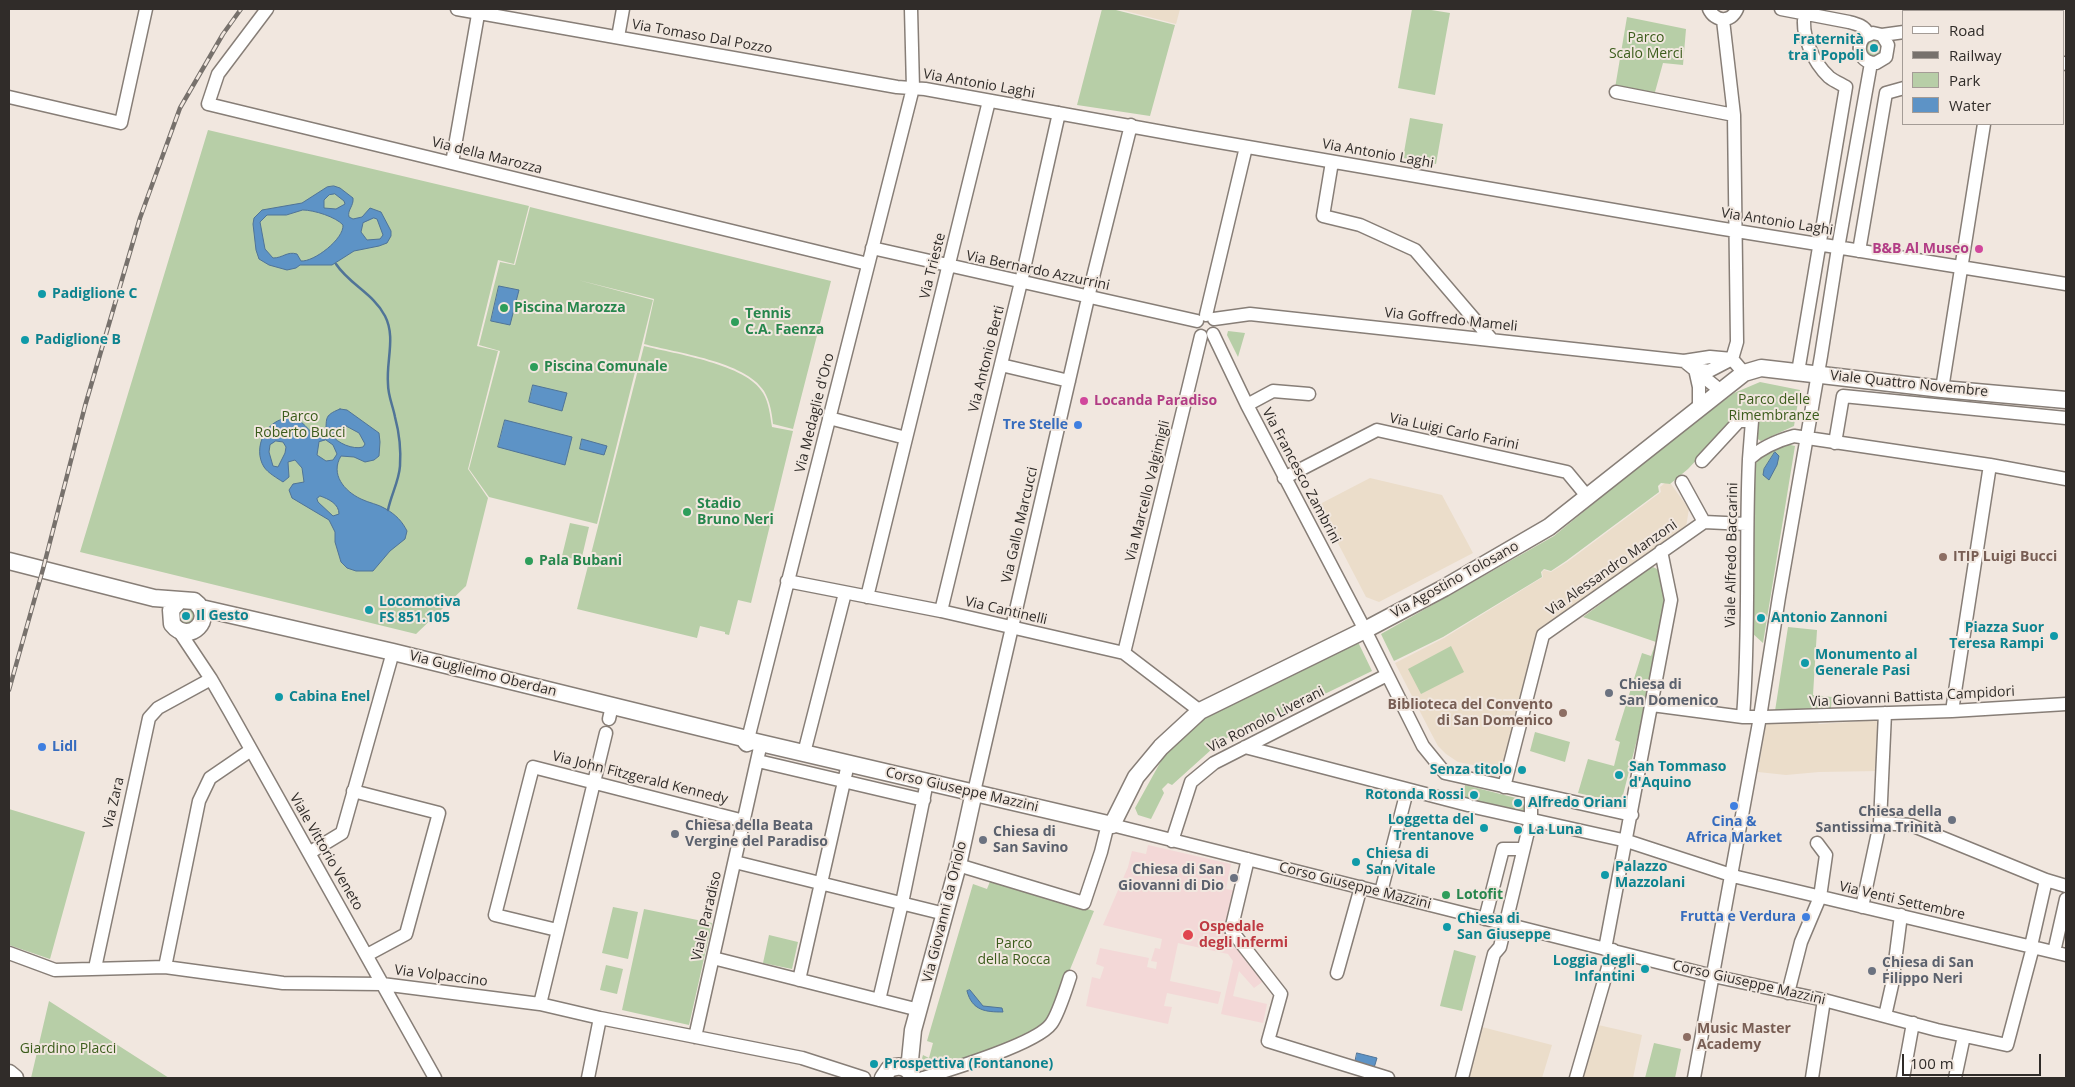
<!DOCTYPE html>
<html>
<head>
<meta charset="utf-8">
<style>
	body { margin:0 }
	#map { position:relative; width:2075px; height:1087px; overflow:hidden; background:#f1e7df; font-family:"Open Sans",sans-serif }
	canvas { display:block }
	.frame { position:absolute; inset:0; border:10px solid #302c29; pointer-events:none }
	.legend { position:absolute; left:1902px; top:10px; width:162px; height:115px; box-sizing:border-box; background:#f1e7df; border:1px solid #a49c96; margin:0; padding:6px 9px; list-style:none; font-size:15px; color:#302c29 }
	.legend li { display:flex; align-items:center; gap:10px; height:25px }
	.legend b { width:25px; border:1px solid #a49c96 }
	.scale { position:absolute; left:1902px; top:1054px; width:139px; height:22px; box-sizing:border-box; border:2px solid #302c29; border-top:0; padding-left:6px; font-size:15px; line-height:18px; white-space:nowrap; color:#302c29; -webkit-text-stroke:4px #f1e7df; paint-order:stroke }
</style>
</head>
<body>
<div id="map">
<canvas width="2075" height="1087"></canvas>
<div class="frame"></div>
<ul class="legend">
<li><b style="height:6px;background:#fff"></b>Road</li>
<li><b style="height:6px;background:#77716c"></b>Railway</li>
<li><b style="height:14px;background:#b7cea7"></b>Park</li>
<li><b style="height:14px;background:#5d93c6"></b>Water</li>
</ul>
<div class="scale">100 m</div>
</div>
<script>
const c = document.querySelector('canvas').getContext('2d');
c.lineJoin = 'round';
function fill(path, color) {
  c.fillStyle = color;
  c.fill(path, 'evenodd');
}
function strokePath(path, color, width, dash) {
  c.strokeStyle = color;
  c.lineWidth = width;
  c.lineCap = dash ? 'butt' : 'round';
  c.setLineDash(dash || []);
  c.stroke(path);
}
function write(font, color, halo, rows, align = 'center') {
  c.font = font + ' "Open Sans",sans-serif';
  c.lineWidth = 4;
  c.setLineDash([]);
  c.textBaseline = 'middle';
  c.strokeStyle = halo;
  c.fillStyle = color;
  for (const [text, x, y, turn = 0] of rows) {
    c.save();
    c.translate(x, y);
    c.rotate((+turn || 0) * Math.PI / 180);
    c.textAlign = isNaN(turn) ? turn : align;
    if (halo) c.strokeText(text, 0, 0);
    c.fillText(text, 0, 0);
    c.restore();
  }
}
const education = new Path2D(`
	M1118 9H1180L1176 24Z
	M1370 478 1442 495 1473 553 1379 602 1366 597 1318 505Z
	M1665 483 1671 484 1689 509 1686 527 1540 631 1503 771 1458 762 1446 754 1438 746 1430 731 1395 663 1444 638 1543 577 1542 572 1544 570 1551 572 1567 562 1661 492 1660 487Z
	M1882 720 1879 771 1819 772 1786 775 1758 772 1766 723 1816 721 1819 724Z
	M1594 1024 1642 1035 1633 1078H1580Z
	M1478 1026 1552 1045 1542 1078H1465Z`);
const medical = new Path2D(`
	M1148 845 1231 864 1226 889 1237 891 1228 931 1265 980 1254 988 1239 971 1233 996 1267 1004 1263 1023 1221 1014 1233 961 1228 954 1178 943 1170 981 1221 992 1218 1004 1167 993 1164 1006 1172 1007 1168 1024 1086 1006 1092 977 1100 979 1104 967 1096 964 1100 948 1149 958 1147 967 1156 969 1157 962 1151 961 1155 948 1160 949 1162 939 1103 925 1128 867 1132 851 1146 854Z`);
const green = new Path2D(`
	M1102 9H1112L1175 25 1150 116 1077 105Z
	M1412 9H1425L1450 13 1435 95 1398 88Z
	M1627 17 1686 29 1683 65 1663 63 1655 92 1615 88Z
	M1868 39 1882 40V56L1868 57 1864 44Z
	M1410 118 1443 124 1436 164 1403 158Z
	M208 130 529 206 514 264 498 260 477 346 498 351 468 469 488 498 466 586 416 634 80 552Z
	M530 207 831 281 793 429 773 424C772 414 770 401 764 391 745 361 676 353 644 344L654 299 578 280 653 300 597 524 489 497 469 469 500 351 479 345 500 262 515 265Z
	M1228 331 1245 333 1238 357 1227 335Z
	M644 346C675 354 747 364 763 393 769 403 770 415 772 427L793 431 751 603 738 600 729 635 725 634V632L700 626 697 638 577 609Z
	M1760 382 1800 390 1794 426 1761 441 1756 438 1753 414 1738 416 1688 469 1670 484 1661 483 1658 486 1659 492 1566 561 1551 571 1544 569 1541 572 1542 577 1443 637 1394 661 1381 634 1554 536 1656 452 1734 393Z
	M1782 443 1795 446 1763 643 1752 633 1754 467 1763 451Z
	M570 523 589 527 581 561 562 556Z
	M1653 567 1659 570 1667 600 1662 640 1621 803 1578 793 1588 759 1614 766 1620 742 1615 740 1642 653 1651 656 1656 642 1583 617 1648 569Z
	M188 607 195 613 194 621 187 625 179 621 178 612 182 608Z
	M1788 627 1817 630 1813 695 1832 697 1831 708 1775 711Z
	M1358 642 1372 671 1300 706 1297 702H1292L1289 706V710L1222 740 1172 785 1168 783 1162 789 1164 793 1151 819 1138 815 1135 808 1166 752 1210 714Z
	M1451 646 1464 672 1421 694 1408 669Z
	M1535 732 1570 742 1565 762 1530 751Z
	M1465 785 1520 799 1525 805 1527 815 1475 801 1479 796 1478 792 1474 790 1469 794 1470 799 1462 801Z
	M9 809 85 832 50 959 9 945Z
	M991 879 1094 911 1048 1023 1012 1042 925 1074 920 1065 923 1055 929 1058 933 1043 927 1041 973 884 987 889Z
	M613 907 638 912 628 959 602 953Z
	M644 909 712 923 689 1025 622 1010Z
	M769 935 798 942 792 969 763 963Z
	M1454 950 1476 956 1462 1011 1440 1006Z
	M606 965 623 969 617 994 600 990Z
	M49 1001 169 1078H31Z
	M1654 1043 1681 1049 1675 1078H1645Z`);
const water = new Path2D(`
	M334 186 340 188 353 198C354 206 347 210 349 217L353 219 362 217 370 208 381 212 391 231V236L387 243 379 246 354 251 332 265H300L296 268 287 270 269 265 259 259 256 250 253 224 254 218 262 210 302 203 327 187ZM335 194 344 201 345 204 336 209 324 208V200L329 195ZM303 210C314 210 336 217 343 225 344 239 314 262 301 261L297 254C287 251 283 258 273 258L265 249 260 222 267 215H286ZM374 218 377 219 383 235 380 239 367 240 361 232 363 223Z
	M499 286 519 290 510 325 491 321Z
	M533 385 567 393 562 411 529 402Z
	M340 409 347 410 379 433 380 442 379 456 374 460 365 462 354 457 341 456C330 474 344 491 361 499 369 503 378 504 386 509 396 515 402 521 407 531L405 539 390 551 373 571H356L347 568 341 562 335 542V532L329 520 292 498 289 490 293 484 304 482 302 468 295 460 288 462 289 477 283 482C277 478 268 473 264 467 252 448 266 418 290 418 303 418 308 432 318 437L325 435C328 419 322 416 340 409ZM346 426 359 433 365 444 363 447C353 450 337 443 332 435 335 428 339 427 346 426ZM326 440 333 445 337 454 333 460 326 461 317 455 319 442ZM276 441 283 442 286 447 285 453 278 467 273 466 269 452 270 445ZM320 496C329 499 339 504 339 514L333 516 318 502 317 499Z
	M505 420 572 437 565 465 498 447Z
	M582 439 607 446 604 455 580 449Z
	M1775 452 1779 456 1777 465 1769 480 1763 475 1764 469Z
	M970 990 983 1006 1002 1008 1003 1012C986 1012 972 1011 967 991Z
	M1357 1053 1377 1058 1374 1068 1355 1063Z`);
const stream = new Path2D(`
	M336 264C349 284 374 294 385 316 396 337 386 361 388 384 388 396 393 406 395 417 399 432 401 451 400 466 399 481 391 495 388 510`);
const minor = new Path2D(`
	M267 9 218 74 208 104 868 264
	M457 9 897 87 925 89 1190 137 1718 228 2066 284
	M1709 9C1715 22 1731 23 1737 9
	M1781 9 1849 22C1857 24 1865 26 1868 34
	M1723 20 1734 115 1737 342 1732 359
	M1882 35 1888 45 1886 57 1876 63C1861 63 1855 49 1864 37L1873 33 1882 35 1904 32
	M618 37 623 9
	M2064 63 2066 64
	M1616 92 1734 115
	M9 97 121 123 146 9
	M1332 162 1323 216 1360 225 1415 250 1492 340
	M452 163 479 9
	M872 248 1197 321
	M1859 251 1886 93 1904 88
	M1206 315 1246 147
	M1214 319 1250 314 1684 361 1710 357 1732 359 1744 373
	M1213 334 1247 405 1365 630 1423 746 1445 773 1632 815
	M1684 361 1721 391
	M1001 365 1069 381
	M1695 369 1709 371 1732 359
	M1695 369 1699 387V407
	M1798 372 1846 87C1841 84 1834 81 1829 77 1814 63 1800 35 1805 13
	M1942 389 1984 124
	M1247 405 1273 391 1309 394
	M829 418 906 438
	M1835 443 1843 396 2066 418
	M1702 461 1739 421H1752L1749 459
	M1284 478 1377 430 1567 472 1586 495
	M1682 482 1704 522
	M787 581 941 611 1124 653 1200 711
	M867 597 989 101
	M941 611 1021 282 1059 113
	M179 631 211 679 230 712 435 1078
	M1124 653 1201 336
	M1652 705 1743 717H1765L1952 711 2066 704
	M1952 711 1990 465
	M1743 717C1750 631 1745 545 1749 459 1762 447 1776 441 1794 436L1990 465 2066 479
	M609 719 612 706
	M749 735 913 88 911 9
	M1245 747 1468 805
	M804 753 845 593
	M758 761 924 800
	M1504 787 1543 635 1704 522 1746 524
	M353 791 439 813 406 934 367 955
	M974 792 1091 285 1131 125
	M1474 807 1627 841 1737 877 2066 955
	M1880 823 1911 825 2046 880 2066 886
	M1112 825 1713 976 1824 1000 1937 1030 2007 1045 2033 947
	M1172 841 1191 782 1214 763 1387 675
	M309 853 342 833 393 652
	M1248 859 1231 930 1281 994 1268 1041 1388 1078
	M735 862 945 914
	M958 865 1084 903 1101 852 1108 824
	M1381 892 1407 791
	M1862 907 1880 823 1885 713
	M1485 919 1503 849H1523
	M557 930 495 915 533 767 744 821
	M2031 946 2046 880
	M1605 949 1671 600 1661 551
	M2054 952 2066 899
	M9 953 55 970 165 967 283 983 382 984 540 1004 600 1018 802 1058 864 1078
	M713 958 919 1010
	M165 967 199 801 210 778 251 750
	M95 968 149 718 158 708 211 679
	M1337 973 1361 887
	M799 980 848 764
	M1788 993 1801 942 1820 897 1826 855 1817 843
	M879 1000 902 903 927 782
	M540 1004 606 733
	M1885 1016 1892 985 1901 915
	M695 1037 761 743
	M588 1078 600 1018
	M923 1078C949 1070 1036 1044 1051 1024 1058 1015 1066 989 1070 977
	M1462 1078 1494 954 1500 947 1531 819V794
	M1576 1078 1613 950
	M1694 1078 1760 717 1779 597 1821 356 1838 248 1871 63
	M1812 1078 1824 1000
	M1903 1078 1913 1023
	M1955 1078 1964 1036`);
const major = new Path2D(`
	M9 561 154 598 194 601C217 618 189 646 172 624L171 610 179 601
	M201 608 393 652 743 738 747 743 752 741 1112 825 1136 777 1161 747 1200 711 1365 630 1444 588 1549 527 1744 373 1761 368 1942 389 2066 400
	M909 1070 913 1030 958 865 974 792
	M9 1073 15 1078
	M883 1078 889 1069C900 1064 909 1067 913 1078`);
const rail = new Path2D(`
	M9 690 43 569 85 406 140 218 180 108 223 34 241 9`);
const markers = [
	[1874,48,5,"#0f9aa8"],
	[1979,249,5,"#d1479c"],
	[42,294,5,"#0f9aa8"],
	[504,308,5,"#2e9e5b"],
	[735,322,5,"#2e9e5b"],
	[25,340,5,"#0f9aa8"],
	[534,367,5,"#2e9e5b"],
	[1084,401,5,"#d1479c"],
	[1078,425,5,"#3f7fe0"],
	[687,512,5,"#2e9e5b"],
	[1943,557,5,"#8d6e63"],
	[529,561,5,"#2e9e5b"],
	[369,610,5,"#0f9aa8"],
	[186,616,5,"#0f9aa8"],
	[1761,618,5,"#0f9aa8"],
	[2054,636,5,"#0f9aa8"],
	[1805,663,5,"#0f9aa8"],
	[1609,693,5,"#6b7280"],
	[279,697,5,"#0f9aa8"],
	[1563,713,5,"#8d6e63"],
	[42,747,5,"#3f7fe0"],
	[1522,770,5,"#0f9aa8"],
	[1619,775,5,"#0f9aa8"],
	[1474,795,5,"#0f9aa8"],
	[1518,803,5,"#0f9aa8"],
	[1734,806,5,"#3f7fe0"],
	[1952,820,5,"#6b7280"],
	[1484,828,5,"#0f9aa8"],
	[1518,830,5,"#0f9aa8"],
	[675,834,5,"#6b7280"],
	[983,840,5,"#6b7280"],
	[1356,862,5,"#0f9aa8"],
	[1605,875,5,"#0f9aa8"],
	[1234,878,5,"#6b7280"],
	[1446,895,5,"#2e9e5b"],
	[1806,917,5,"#3f7fe0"],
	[1447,927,5,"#0f9aa8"],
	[1188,935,6,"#e0444e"],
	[1645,969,5,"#0f9aa8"],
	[1872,971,5,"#6b7280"],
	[1687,1037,5,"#8d6e63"],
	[874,1064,5,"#0f9aa8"]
];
const streetNames = [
	["Via Tomaso Dal Pozzo",702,37,10],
	["Via Antonio Laghi",979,84,10],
	["Via Antonio Laghi",1378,154,10],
	["Via della Marozza",487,156,14],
	["Via Antonio Laghi",1777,222,9],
	["Via Trieste",933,266,-76],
	["Via Bernardo Azzurrini",1038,271,12],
	["Via Goffredo Mameli",1451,320,6],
	["Via Antonio Berti",987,359,-76],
	["Viale Quattro Novembre",1909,384,6],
	["Via Medaglie d'Oro",815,413,-76],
	["Via Luigi Carlo Farini",1454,432,12],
	["Via Francesco Zambrini",1301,476,62],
	["Via Marcello Valgimigli",1148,491,-76],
	["Via Gallo Marcucci",1020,525,-77],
	["Viale Alfredo Baccarini",1732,555,-89],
	["Via Alessandro Manzoni",1612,568,-35],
	["Via Agostino Tolosano",1455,580,-29],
	["Via Cantinelli",1006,611,13],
	["Via Guglielmo Oberdan",483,674,14],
	["Via Giovanni Battista Campidori",1912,697,-3],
	["Via Romolo Liverani",1266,720,-27],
	["Via John Fitzgerald Kennedy",640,778,14],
	["Corso Giuseppe Mazzini",962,790,13],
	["Via Zara",114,803,-77],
	["Viale Vittorio Veneto",326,852,60],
	["Corso Giuseppe Mazzini",1355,886,14],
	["Via Venti Settembre",1902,901,13],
	["Via Giovanni da Oriolo",945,912,-76],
	["Viale Paradiso",707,916,-77],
	["Via Volpaccino",441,976,7],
	["Corso Giuseppe Mazzini",1749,983,13]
];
const parkNames = [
	["Parco",1646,38],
	["Scalo Merci",1646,54],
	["Parco delle",1774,400],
	["Rimembranze",1774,416],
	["Parco",300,417],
	["Roberto Bucci",300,433],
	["Parco",1014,944],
	["della Rocca",1014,960],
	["Giardino Placci",68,1049]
];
const cultureNames = [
	["Fraternità",1864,40,"right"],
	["tra i Popoli",1864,56,"right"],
	["Padiglione C",52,294],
	["Padiglione B",35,340],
	["Locomotiva",379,602],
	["FS 851.105",379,618],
	["Il Gesto",196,616],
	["Antonio Zannoni",1771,618],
	["Piazza Suor",2044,628,"right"],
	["Teresa Rampi",2044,644,"right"],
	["Monumento al",1815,655],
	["Generale Pasi",1815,671],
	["Cabina Enel",289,697],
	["San Tommaso",1629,767],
	["d'Aquino",1629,783],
	["Senza titolo",1512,770,"right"],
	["Rotonda Rossi",1464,795,"right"],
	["Alfredo Oriani",1528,803],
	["Loggetta del",1474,820,"right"],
	["Trentanove",1474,836,"right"],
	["La Luna",1528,830],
	["Chiesa di",1366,854],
	["San Vitale",1366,870],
	["Palazzo",1615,867],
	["Mazzolani",1615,883],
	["Chiesa di",1457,919],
	["San Giuseppe",1457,935],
	["Loggia degli",1635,961,"right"],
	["Infantini",1635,977,"right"],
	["Prospettiva (Fontanone)",884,1064]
];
const hotelNames = [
	["B&B Al Museo",1969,249],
	["Locanda Paradiso",1094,401,"left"]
];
const leisureNames = [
	["Piscina Marozza",514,308],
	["Tennis",745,314],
	["C.A. Faenza",745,330],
	["Piscina Comunale",544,367],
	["Stadio",697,504],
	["Bruno Neri",697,520],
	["Pala Bubani",539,561],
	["Lotofit",1456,895]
];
const shopNames = [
	["Tre Stelle",1068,425],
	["Lidl",52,747,"left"],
	["Cina &",1734,822,"center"],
	["Africa Market",1734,838,"center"],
	["Frutta e Verdura",1796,917]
];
const educationNames = [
	["ITIP Luigi Bucci",1953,557],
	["Biblioteca del Convento",1553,705,"right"],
	["di San Domenico",1553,721,"right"],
	["Music Master",1697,1029],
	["Academy",1697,1045]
];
const worshipNames = [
	["Chiesa di",1619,685],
	["San Domenico",1619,701],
	["Chiesa della",1942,812,"right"],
	["Santissima Trinità",1942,828,"right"],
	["Chiesa della Beata",685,826],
	["Vergine del Paradiso",685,842],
	["Chiesa di",993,832],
	["San Savino",993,848],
	["Chiesa di San",1224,870,"right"],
	["Giovanni di Dio",1224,886,"right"],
	["Chiesa di San",1882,963],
	["Filippo Neri",1882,979]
];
const healthNames = [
	["Ospedale",1199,927],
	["degli Infermi",1199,943]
];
fill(education, '#ebddca');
fill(medical, '#f3d8d7');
fill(green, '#b7cea7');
fill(water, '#5d93c6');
strokePath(water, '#507497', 1);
strokePath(stream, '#507497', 2.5);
strokePath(minor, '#877e77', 15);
strokePath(major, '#877e77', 19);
strokePath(minor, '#fff', 12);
strokePath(major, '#fff', 16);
strokePath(rail, '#77716c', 4.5);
strokePath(rail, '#f1e7df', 2.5, [8]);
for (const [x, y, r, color] of markers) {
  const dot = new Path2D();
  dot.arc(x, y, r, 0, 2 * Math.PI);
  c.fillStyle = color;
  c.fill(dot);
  strokePath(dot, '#f1e7df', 2);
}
write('14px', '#302c29', '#f1e7df', streetNames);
write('14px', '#3b5c1b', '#f1e7df', parkNames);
write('bold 14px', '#0d838f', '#f1e7df', cultureNames, 'left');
write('bold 14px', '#b23c85', '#f1e7df', hotelNames, 'right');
write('bold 14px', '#27864d', '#f1e7df', leisureNames, 'left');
write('bold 14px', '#366cbe', '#f1e7df', shopNames, 'right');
write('bold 14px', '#785e54', '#f1e7df', educationNames, 'left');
write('bold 14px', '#5b616d', '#f1e7df', worshipNames, 'left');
write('bold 14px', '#be3a42', '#f1e7df', healthNames, 'left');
</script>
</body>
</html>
